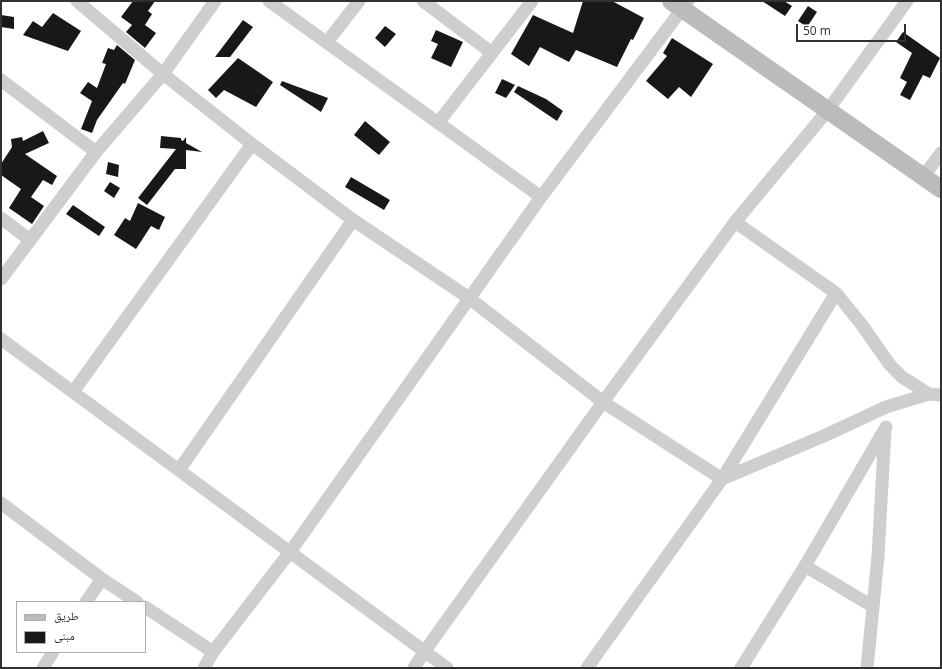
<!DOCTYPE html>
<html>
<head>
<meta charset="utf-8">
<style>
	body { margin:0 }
	#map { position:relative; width:942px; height:669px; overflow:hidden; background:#fff; font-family:"Open Sans","Noto Naskh Arabic",sans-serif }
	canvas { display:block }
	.frame { position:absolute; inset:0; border:2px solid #313131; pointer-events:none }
	.legend { position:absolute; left:16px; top:601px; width:130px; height:52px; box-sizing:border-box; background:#fff; border:1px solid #adadad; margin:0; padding:5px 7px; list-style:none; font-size:12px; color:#313131 }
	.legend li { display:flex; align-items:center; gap:8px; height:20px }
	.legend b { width:20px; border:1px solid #adadad }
	.scale { position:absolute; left:796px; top:24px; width:110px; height:18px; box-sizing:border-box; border:2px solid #313131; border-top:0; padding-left:5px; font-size:12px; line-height:14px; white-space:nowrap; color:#313131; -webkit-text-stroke:3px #fff; paint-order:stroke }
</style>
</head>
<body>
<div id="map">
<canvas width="942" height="669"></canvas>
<div class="frame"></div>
<ul class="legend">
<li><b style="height:5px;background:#bbb"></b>طريق</li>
<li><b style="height:11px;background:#181818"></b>مبنى</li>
</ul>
<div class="scale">50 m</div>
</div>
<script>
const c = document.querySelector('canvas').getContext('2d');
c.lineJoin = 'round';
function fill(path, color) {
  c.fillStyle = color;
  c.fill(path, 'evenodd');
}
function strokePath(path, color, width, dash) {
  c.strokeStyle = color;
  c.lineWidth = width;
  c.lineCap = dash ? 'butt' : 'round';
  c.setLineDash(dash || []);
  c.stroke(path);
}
const building = new Path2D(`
	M133 1H155L148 11 152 14 145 25 156 33 145 48 126 32 132 25 121 17Z
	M583 1H612L644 18 633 40 631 39 617 67 576 50 569 62 540 47 529 66 511 54 533 15 573 33Z
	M762 1H784L792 6 785 16Z
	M808 6 817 12 807 27 798 21Z
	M53 13 81 31 68 51 23 35 33 21 42 27Z
	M1 15 14 17V29L1 27Z
	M243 20 253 27 230 57H215Z
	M385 26 396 34 385 47 375 38Z
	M436 30 463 42 451 67 431 58 438 44 431 41Z
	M903 32 940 58 930 78 923 75 910 100 900 95 907 82 900 78 912 53 896 42Z
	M672 38 713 64 691 97 679 87 668 99 646 81 667 56 663 53Z
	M117 45 135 60 125 84 123 83 97 120 92 133 81 129 92 101 80 93 88 82 97 88 106 64 102 63 108 48 114 50Z
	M238 58 273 82 256 107 224 90 216 98 208 90Z
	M502 79 515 85 506 98 495 93Z
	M282 81 328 98 321 112 280 85Z
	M518 86 546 99 563 111 557 121 514 92Z
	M365 121 390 142 379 155 354 135Z
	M43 131 49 143 25 154 57 176 52 185 43 180 31 197 44 206 32 224 9 208 21 189 1 175V164L12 147 11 139 22 137 23 141Z
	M161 136 181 138V140L183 141 186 137V143L202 152 186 150V169H175L147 205 138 198 176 149 160 148Z
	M108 162 119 165 118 177 106 174Z
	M351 177 390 200 384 210 345 187Z
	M110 182 120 188 114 198 104 191Z
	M138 203 165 217 159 230 151 226 136 249 114 235 125 218 130 221Z
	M73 205 105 227 99 236 66 214Z`);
const street = new Path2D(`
	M77 1 163 74 252 144 353 220 469 298 603 402 722 479 826 435 886 407 929 394 941 395
	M269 1 541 197
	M423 1 492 53
	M327 42 359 1
	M1 80 96 152
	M438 123 532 1
	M923 177 941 153
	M1 218 30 240
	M735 222 836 293 862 325 890 365 902 377 929 394
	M1 279 96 152 163 74 215 1
	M1 339 447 668
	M73 392 252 144
	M179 470 353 220
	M1 503 102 579 137 602
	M805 566 872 606
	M86 602 102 579
	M145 607 213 652
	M43 668 53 652
	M204 668 213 652 290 552 541 197 688 1
	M414 668 424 652 603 402 735 222 828 110 907 1
	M587 668 722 479 836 293
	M741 668 805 566 886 427
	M867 668 878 556 885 430`);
const secondary = new Path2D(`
	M671 1 941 189`);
fill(building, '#181818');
strokePath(street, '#cecece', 13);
strokePath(secondary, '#bbb', 18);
</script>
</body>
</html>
